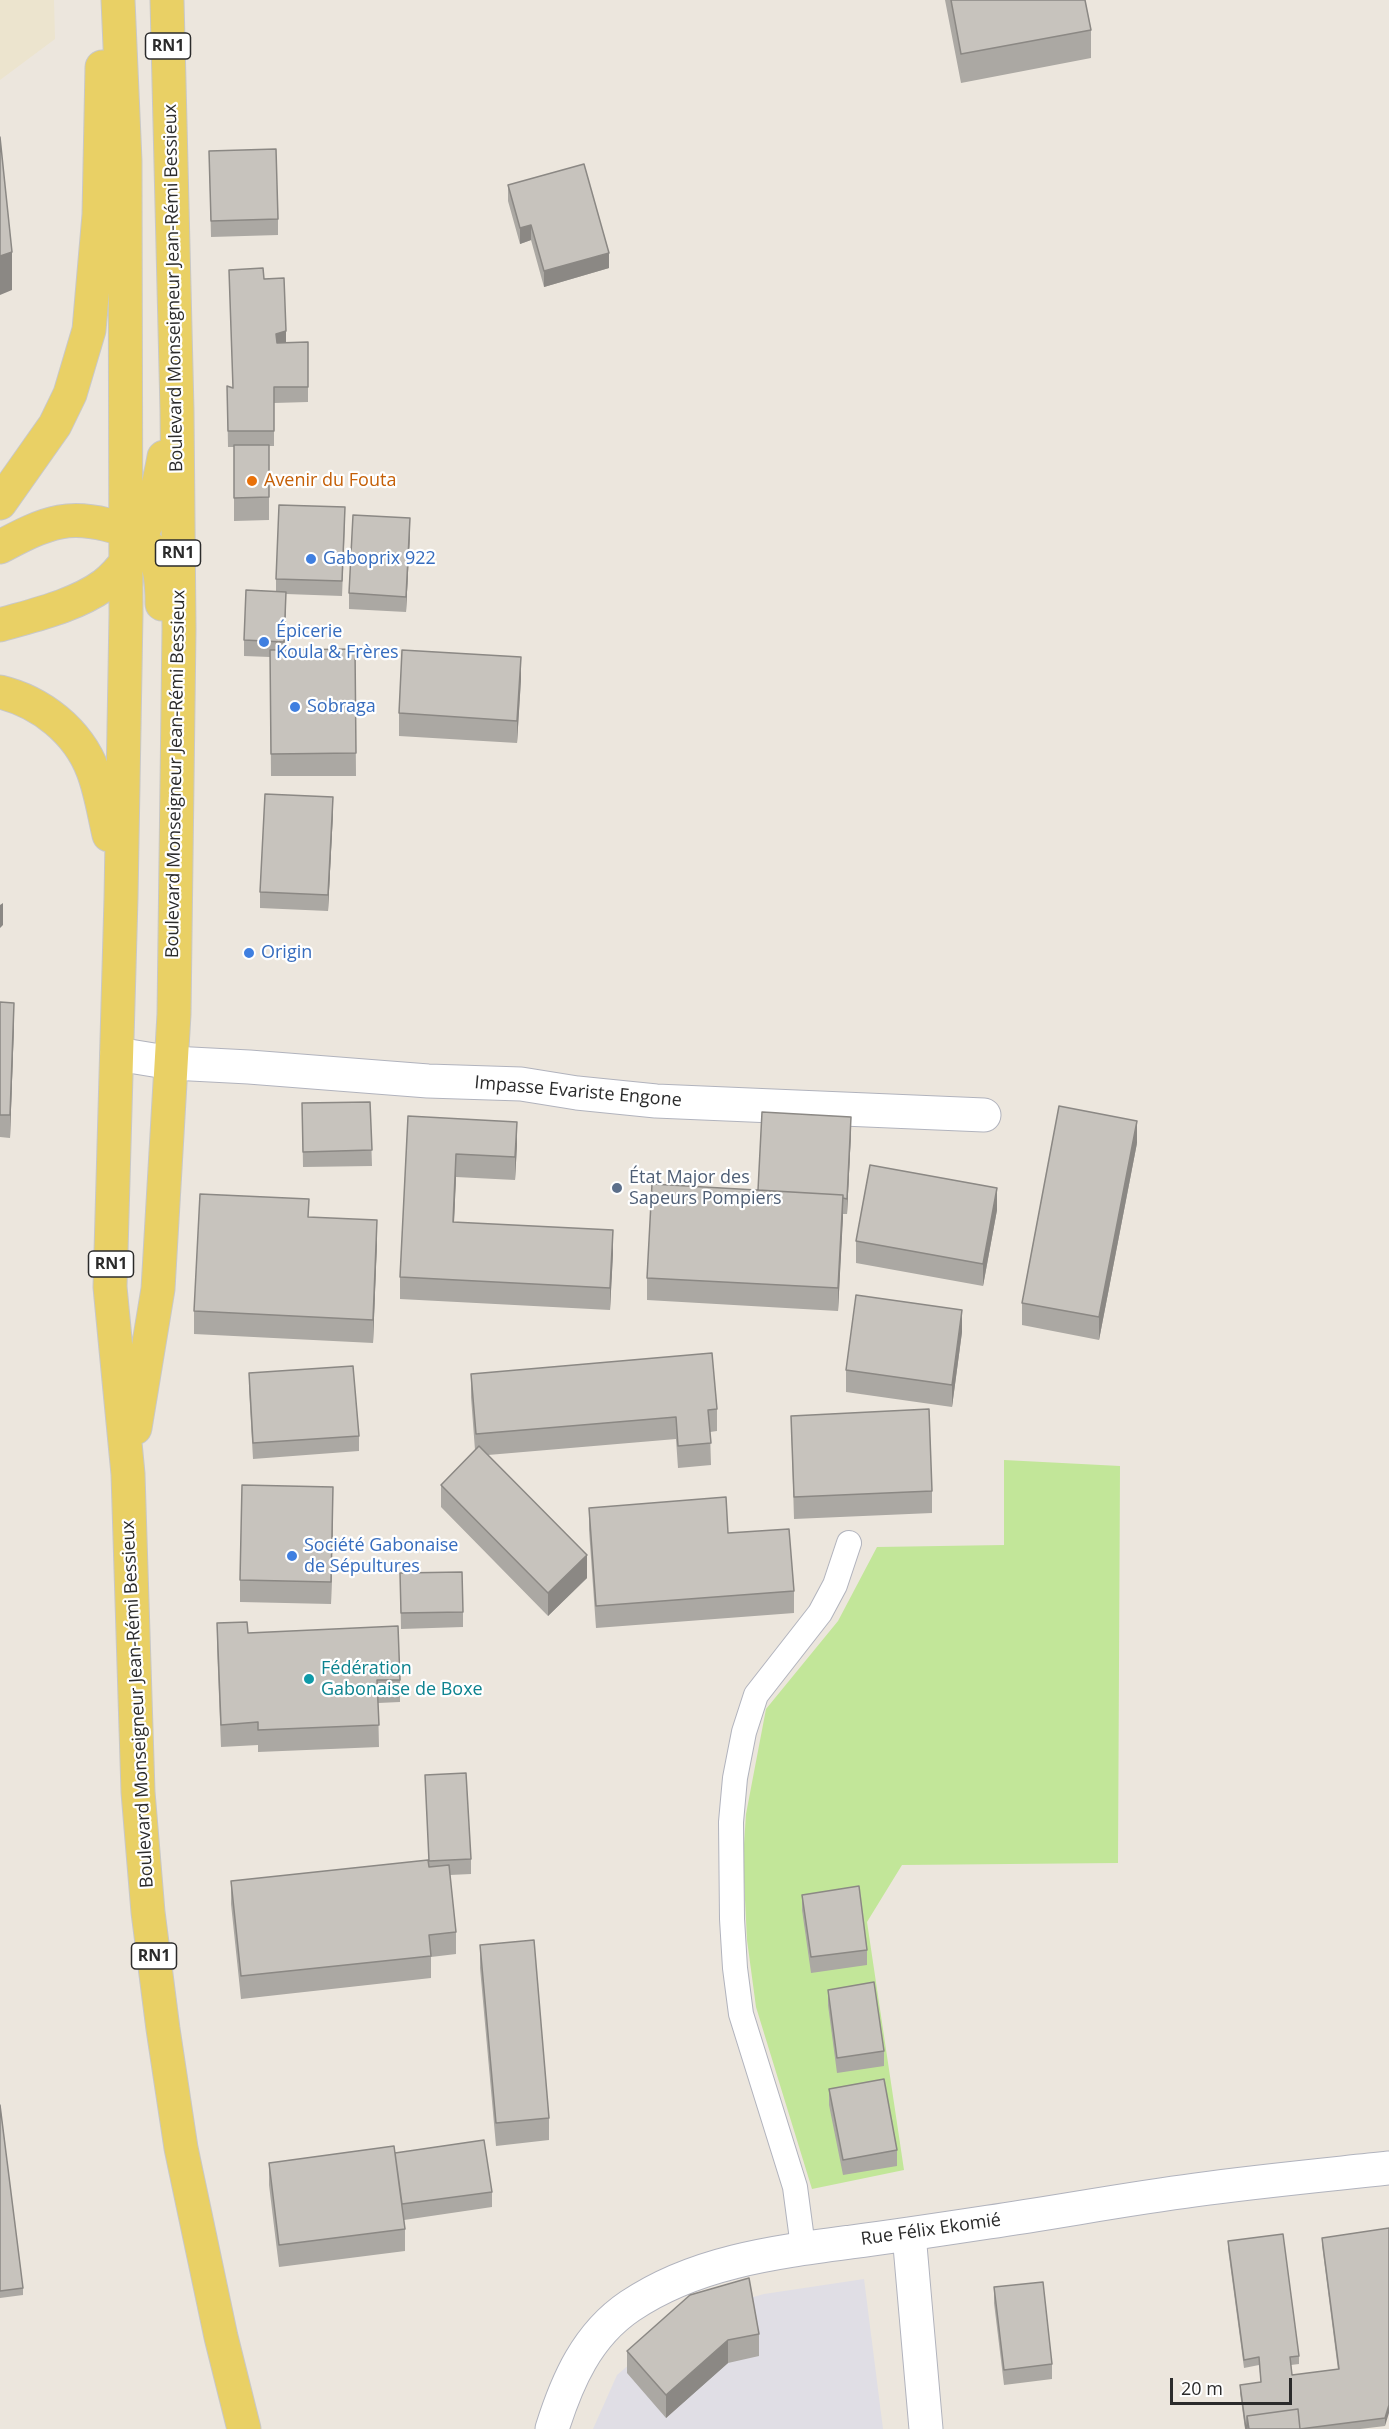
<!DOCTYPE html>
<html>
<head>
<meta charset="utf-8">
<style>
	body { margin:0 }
	#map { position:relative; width:1389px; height:2429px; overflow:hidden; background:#ece6dd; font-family:"Open Sans",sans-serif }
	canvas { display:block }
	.scale { position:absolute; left:1170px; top:2378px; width:122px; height:27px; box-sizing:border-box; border:3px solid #2b2b2b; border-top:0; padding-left:8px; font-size:18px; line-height:21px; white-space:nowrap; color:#2b2b2b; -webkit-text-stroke:4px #fff; paint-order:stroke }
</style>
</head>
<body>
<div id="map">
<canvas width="1389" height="2429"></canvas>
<div class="scale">20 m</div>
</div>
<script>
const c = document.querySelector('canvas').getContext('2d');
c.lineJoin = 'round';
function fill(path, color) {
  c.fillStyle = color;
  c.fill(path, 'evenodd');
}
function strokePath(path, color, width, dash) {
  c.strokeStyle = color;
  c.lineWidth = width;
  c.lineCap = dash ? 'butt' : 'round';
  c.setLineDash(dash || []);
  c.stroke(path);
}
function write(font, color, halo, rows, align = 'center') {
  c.font = font + ' "Open Sans",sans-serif';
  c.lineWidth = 4.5;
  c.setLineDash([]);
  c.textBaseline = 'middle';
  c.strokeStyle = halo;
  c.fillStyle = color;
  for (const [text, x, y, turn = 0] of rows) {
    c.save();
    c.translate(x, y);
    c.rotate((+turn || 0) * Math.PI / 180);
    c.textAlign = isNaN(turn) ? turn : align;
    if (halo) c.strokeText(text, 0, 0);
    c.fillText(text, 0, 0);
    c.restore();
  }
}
const industrial = new Path2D(`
	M864 2279 883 2429H593L617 2375 686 2316 764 2294Z`);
const education = new Path2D(`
	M0 0H54L55 39 0 80Z`);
const pitch = new Path2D(`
	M1004 1460 1120 1466 1118 1863 902 1865 867 1922 904 2170 812 2189 756 2007 747 1940 743 1859 746 1814 766 1709 838 1621 877 1547 1004 1545Z`);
const service = new Path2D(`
	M803 2247 795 2187 741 2014 735 1968 732 1919 731 1822 735 1778 744 1732 756 1695 820 1613 835 1585 849 1543`);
const minor = new Path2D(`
	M117 1054 172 1063 249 1067 428 1081 521 1084 577 1093 656 1101 984 1115
	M909 2234 926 2429
	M552 2429C567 2381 587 2335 630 2306 695 2262 775 2252 851 2242 897 2236 943 2229 989 2222 1058 2212 1126 2199 1195 2190 1260 2181 1324 2175 1389 2168`);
const primary = new Path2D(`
	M118 0 125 161 126 614 121 898 110 1287 128 1474 138 1792 148 1912 163 2029 181 2148 221 2337 244 2429
	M0 503 55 425 70 394 89 330 99 215 102 67
	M0 547C19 537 39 526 60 522 85 517 130 526 148 546 161 562 162 584 162 604
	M0 625C34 615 75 606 104 585 142 555 156 502 164 457
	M0 692C41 702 78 731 93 771 101 792 104 814 109 835
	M135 1428 158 1289 174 1014 179 629 177 410 167 0`);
const wall = new Path2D(`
	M945 0H1085L1091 30V58L961 83Z
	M209 151 278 219V235L211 237Z
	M508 185 609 268 544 287 531 240 520 244 508 201Z
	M229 270 264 279 286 342H308V402L274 403V446H269V520L234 521V447H228L227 386 233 388Z
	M345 523 342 596 286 594 284 650 355 649 356 776H271L270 657 244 656V640L276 592V579Z
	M410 533 406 612 349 609V593Z
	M521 679 517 743 399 736V713Z
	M333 813 328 911 260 908V892Z
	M0 1002 14 1025 10 1138 0 1137Z
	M370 1102 372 1166 303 1167 302 1103Z
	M408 1116 517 1145 515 1180 456 1177 454 1222 613 1253 610 1310 400 1299V1277Z
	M851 1133 847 1214H843L838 1311 647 1300V1278L758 1190Z
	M1137 1143 1099 1340 1022 1325V1303Z
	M997 1210 983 1286 856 1263V1241Z
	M377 1242 373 1343 194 1334V1311Z
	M962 1332 952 1407 846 1392V1370Z
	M249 1373 359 1436V1451L253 1459 249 1388Z
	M471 1374 717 1409V1431L710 1432 711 1465 678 1468 676 1439 488 1455 587 1578 548 1616 441 1507V1485L475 1450 471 1397Z
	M791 1416 932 1491V1513L794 1519Z
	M589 1508 794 1591V1613L596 1628 589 1530Z
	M333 1510 331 1604 240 1602V1580Z
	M400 1573 463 1612V1627L401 1629Z
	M217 1623 400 1680V1702L378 1703 379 1747 258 1752V1745L221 1747 217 1646Z
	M425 1775 471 1859V1874L450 1875 456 1932V1954L431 1957V1978L241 1999 231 1904V1881L429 1861Z
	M802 1895 867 1950V1965L811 1973 802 1910Z
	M480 1945 549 2118V2140L496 2146 480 1968Z
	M828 1990 884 2051V2066L837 2073 828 2005Z
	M829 2089 897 2150V2166L843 2175 829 2105Z
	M0 2105 23 2288V2295L0 2298Z
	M395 2153 492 2192V2207L404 2220 405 2229V2251L279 2267 269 2185V2163Z
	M1389 2228 1385 2426 1360 2429H1245L1240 2393V2385L1261 2382 1259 2365 1244 2368 1228 2249V2241L1299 2356V2364L1291 2365 1292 2375 1338 2370 1322 2245V2238Z
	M994 2287 1052 2364V2379L1004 2385 994 2303Z
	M759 2334V2356L728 2363 666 2418 627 2373V2351Z`);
const shadedWall = new Path2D(`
	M531 225V240L520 244V228Z
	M12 252V290L0 295V256Z
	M609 253V268L544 287V271Z
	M286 331V347L276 350V334Z
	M410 518V533L406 612V597Z
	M286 592V608L284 657V642Z
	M521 657V679L517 743V721Z
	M333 797V813L328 911V895Z
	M3 903V925L0 928V905Z
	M14 1003V1025L10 1138V1115Z
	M851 1117V1133L847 1214V1199Z
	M1137 1121V1143L1099 1340V1317Z
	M517 1122V1145L515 1180V1157Z
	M456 1154V1177L453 1244V1222Z
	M997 1188V1210L983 1286V1264Z
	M843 1195V1217L838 1311V1288Z
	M377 1220V1242L373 1343V1320Z
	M613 1230V1253L610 1310V1288Z
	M962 1310V1332L952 1407V1385Z
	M333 1487V1510L331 1604V1582Z
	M587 1555V1578L548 1616V1593Z
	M728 2340V2363L666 2418V2395Z
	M1389 2405V2413L1385 2426V2418Z`);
const building = new Path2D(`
	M951 0H1085L1091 30 961 54Z
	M0 137 12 252 0 256Z
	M276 149 278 219 211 221 209 151Z
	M584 164 609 253 544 271 531 225 520 228 508 185Z
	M263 268 264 279 284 278 286 331 276 334 277 343 308 342V387H274V431H228L227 386 233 388 229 270Z
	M234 445H269V497L234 498Z
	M279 505 345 507 342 581 276 579Z
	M353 515 410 518 406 597 349 593Z
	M246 590 286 592 284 642 244 640Z
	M355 649 356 753 271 754 270 650Z
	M402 650 521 657 517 721 399 713Z
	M265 794 333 797 328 895 260 892Z
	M0 1002 14 1003 10 1115H0Z
	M370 1102 372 1150 303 1152 302 1103Z
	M1059 1106 1137 1121 1099 1317 1022 1303Z
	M762 1112 851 1117 847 1199 843 1198V1195L758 1190Z
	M408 1116 517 1122 515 1157 456 1154 453 1222 613 1230 610 1288 400 1277Z
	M870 1165 997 1188 983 1264 856 1241Z
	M652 1184 843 1195 838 1288 647 1278Z
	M200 1194 309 1199 308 1217 377 1220 373 1320 194 1311Z
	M856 1295 962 1310 952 1385 846 1370Z
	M712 1353 717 1409 708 1410 711 1443 678 1446 676 1417 476 1434 471 1374Z
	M353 1366 359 1436 253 1443 249 1373Z
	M929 1409 932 1491 794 1497 791 1416Z
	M479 1446 587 1555 548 1593 441 1485Z
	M242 1485 333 1487 331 1582 240 1580Z
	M726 1497 728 1533 789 1529 794 1591 596 1606 589 1508Z
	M462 1572 463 1612 401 1613 400 1573Z
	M247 1622 248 1633 398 1626 400 1680H377L379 1725 258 1730V1722L221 1725 217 1623Z
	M466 1773 471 1859 429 1861 425 1775Z
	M428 1860 429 1867 449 1865 456 1932 429 1935 431 1956 241 1976 231 1881Z
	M859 1886 867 1950 811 1957 802 1895Z
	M534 1940 549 2118 496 2123 480 1945Z
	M874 1982 884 2051 837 2058 828 1990Z
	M884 2079 897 2150 843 2160 829 2089Z
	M0 2105 23 2288 0 2291Z
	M484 2140 492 2192 402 2204 395 2153Z
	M394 2146 405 2229 279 2245 269 2163Z
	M1389 2228V2405L1385 2418 1300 2429 1298 2409 1247 2416V2429H1246L1240 2385 1261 2382 1259 2357 1244 2360 1228 2241 1283 2234 1299 2356 1290 2357 1292 2375 1339 2369 1322 2238Z
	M749 2278 759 2334 728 2340 666 2395 627 2351 690 2295Z
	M1043 2282 1052 2364 1004 2370 994 2287Z
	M1298 2409 1300 2429H1249L1247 2416Z`);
const markers = [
	[252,481,6,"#e8710a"],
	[311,559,6,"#3f7fe0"],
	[264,642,6,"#3f7fe0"],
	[295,707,6,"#3f7fe0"],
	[249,953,6,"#3f7fe0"],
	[617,1188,6,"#5c6f8a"],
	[292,1556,6,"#3f7fe0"],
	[309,1679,6,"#0f9aa8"]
];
const shields = [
	[168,46,45],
	[178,553,45],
	[111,1264,45],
	[154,1956,45]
];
const shieldNames = [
	["RN1",168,46],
	["RN1",178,553],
	["RN1",111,1264],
	["RN1",154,1956]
];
const streetNames = [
	["Boulevard Monseigneur Jean-Rémi Bessieux",174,288,-91],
	["Boulevard Monseigneur Jean-Rémi Bessieux",176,774,-89],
	["Impasse Evariste Engone",578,1092,5],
	["Boulevard Monseigneur Jean-Rémi Bessieux",138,1704,-93],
	["Rue Félix Ekomié",931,2230,-8]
];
const foodNames = [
	["Avenir du Fouta",264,481]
];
const shopNames = [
	["Gaboprix 922",323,559],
	["Épicerie",276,632],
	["Koula & Frères",276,653],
	["Sobraga",307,707],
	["Origin",261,953],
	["Société Gabonaise",304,1546],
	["de Sépultures",304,1567]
];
const serviceNames = [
	["État Major des",629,1178],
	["Sapeurs Pompiers",629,1199]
];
const cultureNames = [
	["Fédération",321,1669],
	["Gabonaise de Boxe",321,1690]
];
fill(industrial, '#e0dee5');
fill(education, '#ece4ce');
fill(pitch, '#c2e699');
strokePath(service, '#b1b3bd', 26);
strokePath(minor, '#b1b3bd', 35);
strokePath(primary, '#c8c8c8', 35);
strokePath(service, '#fff', 24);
strokePath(minor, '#fff', 33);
strokePath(primary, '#e9d065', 33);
fill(wall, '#aba8a3');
fill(shadedWall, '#8b8884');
fill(building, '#c7c3bd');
strokePath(building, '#8b8884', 1.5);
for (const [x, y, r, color] of markers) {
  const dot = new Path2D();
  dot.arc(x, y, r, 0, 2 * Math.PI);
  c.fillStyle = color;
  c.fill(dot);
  strokePath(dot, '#fff', 2);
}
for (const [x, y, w] of shields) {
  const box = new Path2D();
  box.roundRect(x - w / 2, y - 13, w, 26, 4.5);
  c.fillStyle = '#fff';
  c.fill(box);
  strokePath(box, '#2b2b2b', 1.5);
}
write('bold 16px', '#2b2b2b', null, shieldNames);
write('18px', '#2b2b2b', '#fff', streetNames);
write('18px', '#c56008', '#fff', foodNames, 'left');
write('18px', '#366cbe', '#fff', shopNames, 'left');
write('18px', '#4e5e75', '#fff', serviceNames, 'left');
write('18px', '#0d838f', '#fff', cultureNames, 'left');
</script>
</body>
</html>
